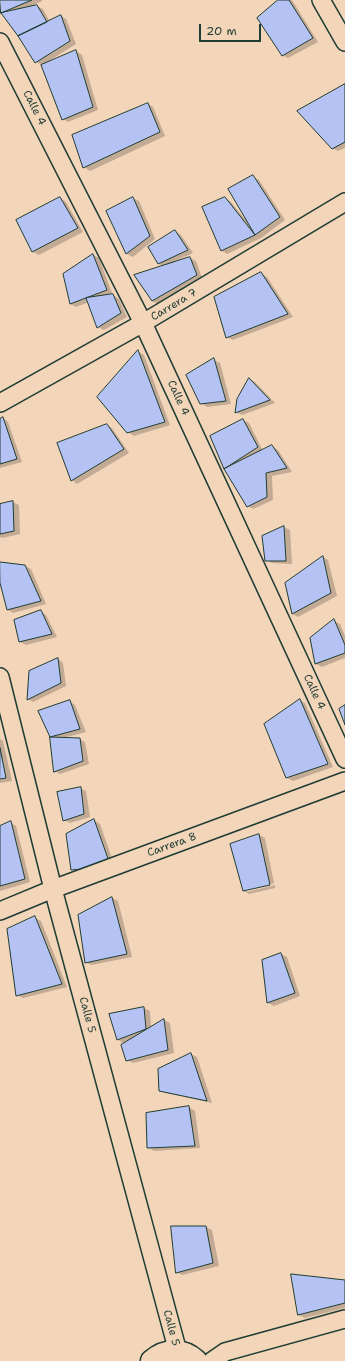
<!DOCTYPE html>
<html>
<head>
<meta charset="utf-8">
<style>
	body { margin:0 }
	#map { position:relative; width:345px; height:1361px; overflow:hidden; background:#f3d5b9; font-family:"Shantell Sans",sans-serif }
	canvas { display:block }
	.scale { position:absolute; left:199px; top:24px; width:62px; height:18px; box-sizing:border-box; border:2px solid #1f3d34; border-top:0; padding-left:5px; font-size:12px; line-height:14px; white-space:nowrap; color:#1f3d34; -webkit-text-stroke:3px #f3d5b9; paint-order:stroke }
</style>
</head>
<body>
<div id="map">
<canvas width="345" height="1361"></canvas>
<div class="scale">20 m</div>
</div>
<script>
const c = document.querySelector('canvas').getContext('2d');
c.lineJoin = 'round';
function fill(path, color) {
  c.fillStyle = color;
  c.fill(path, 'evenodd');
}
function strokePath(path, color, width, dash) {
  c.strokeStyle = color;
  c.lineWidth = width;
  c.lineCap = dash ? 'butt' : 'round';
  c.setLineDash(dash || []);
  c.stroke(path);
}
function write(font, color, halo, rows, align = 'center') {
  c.font = font + ' "Shantell Sans",sans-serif';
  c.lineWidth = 3;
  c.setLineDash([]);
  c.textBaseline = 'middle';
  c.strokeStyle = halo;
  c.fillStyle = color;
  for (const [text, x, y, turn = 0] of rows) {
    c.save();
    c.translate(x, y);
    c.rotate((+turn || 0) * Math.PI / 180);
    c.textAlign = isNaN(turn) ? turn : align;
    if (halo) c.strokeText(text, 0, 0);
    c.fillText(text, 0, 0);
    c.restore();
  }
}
const shadow = new Path2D(`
	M0 0H42V1L31 6V7L37 6 43 9 50 22 61 16 66 19 76 44 44 64 76 51 82 55 98 110 68 122 63 119 42 65 36 62 2 12Z
	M280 0H292L318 42 288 58 282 55Z
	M345 85V148L338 151 332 148Z
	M148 104 153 107 165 136 90 171 84 167Z
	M253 177 259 180 285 220 261 238 227 254 221 250 225 198 231 202 244 218H246Z
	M60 198 66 202 83 232 39 255 33 252Z
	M133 198 139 201 155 239 133 257 127 254 108 212Z
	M175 231 181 235 193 253 175 261 176 263 190 258 196 261 202 278 158 304 152 301 164 267 158 263Z
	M93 255 99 258 112 293 107 295H113L119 299 127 317 104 330 98 327 89 302 76 307 70 304Z
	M261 273 267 277 293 317 233 340 227 337Z
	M139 352 144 355 170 425 134 436 128 432 98 397Z
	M214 360 220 363 231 404 207 407 201 403Z
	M250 379 255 382 275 403 242 415 236 412Z
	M3 418 8 422 22 462 0 468V420Z
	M243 420 249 423 263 451 272 446 278 450 292 472 272 476 273 500 253 509 248 506 225 469 212 436Z
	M107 425 112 428 129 453 77 484 72 480Z
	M13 502 19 505 20 534 2 538 0 537V505Z
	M284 527 290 530 292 564 272 563 266 560 263 536Z
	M323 557 328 560 337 596 298 617 292 614Z
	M0 563 25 566 31 569 46 604 13 613 8 610 0 579Z
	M40 611 46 615 57 637 26 645 20 642 16 620Z
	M334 621 340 624 345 636V658L322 667 316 664 311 639Z
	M58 659 63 663 66 686 33 702 28 699Z
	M300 700 305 703 333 767 293 781 287 778Z
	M69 701 75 705 86 732 63 738 79 739 85 742 89 764 60 774 55 771 51 737 39 711Z
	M0 739 3 741 12 781 0 783Z
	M80 788 86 791 90 817 70 823 64 820Z
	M94 820 100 824 116 870 78 873 72 869Z
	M11 823 16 826 30 882 0 891V827Z
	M259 835 265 838 274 883 247 889V892L275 885V888L249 894 244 891Z
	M112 898 118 901 132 957 91 965 86 962 79 915Z
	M35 918 41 921 67 987 23 998 17 995Z
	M281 954 287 957 300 996 274 1006 268 1003 263 961Z
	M144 1008 150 1011 151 1028 164 1020 170 1023 174 1053 133 1063 127 1060 129 1040 123 1043 117 1039Z
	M191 1054 197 1057 212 1103 166 1093 160 1090Z
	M189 1107 195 1111 200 1148 154 1151 148 1147Z
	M206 1227 212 1230 219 1266 182 1275 177 1272Z
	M292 1276 345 1281V1308L305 1318 299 1315Z`);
const building = new Path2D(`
	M0 0H32L1 13Z
	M278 0H289L313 38 282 56 257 18Z
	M37 5 47 22 18 36 1 13Z
	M61 15 70 41 35 63 18 36Z
	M76 50 93 107 62 120 41 65Z
	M345 84V142L332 149 297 111Z
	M148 103 160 132 83 168 72 135Z
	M253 175 280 217 255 235 228 189Z
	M60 197 78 228 32 252 16 220Z
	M133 197 150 236 126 254 106 211Z
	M225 197 255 235 221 251 202 207Z
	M175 230 188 250 158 264 148 247Z
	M93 254 107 290 70 304 63 274Z
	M190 257 197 275 152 301 134 275Z
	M261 272 288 314 226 338 214 297Z
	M113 294 121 313 97 328 86 298Z
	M138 350 165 422 127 433 97 397Z
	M214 358 226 401 200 404 186 375Z
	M249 378 270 400 235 413 237 399Z
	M3 417 17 459 0 464V419Z
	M243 419 258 447 224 469 210 436Z
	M107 424 124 449 71 481 57 443Z
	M272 445 287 468 266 473 267 497 247 507 224 469Z
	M13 501 14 531 0 534V504Z
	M284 526 286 561H265L262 536Z
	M323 556 331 593 292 614 285 583Z
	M0 562 25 565 41 601 7 610 0 583Z
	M41 610 52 634 19 642 14 620Z
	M334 619 345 645V653L315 664 310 638Z
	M58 658 61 683 27 700 29 671Z
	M300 699 328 764 286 778 264 724Z
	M70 700 80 729 50 737 38 711Z
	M345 705V725L339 709Z
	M50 737 80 738 83 761 54 772Z
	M0 748 6 778 0 779Z
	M81 787 84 814 63 821 57 792Z
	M94 819 111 867 71 870 66 834Z
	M11 821 25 879 0 886V826Z
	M259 834 270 885 243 891 230 844Z
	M112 897 127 954 85 963 78 915Z
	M35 916 62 984 16 996 7 929Z
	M281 953 295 993 267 1003 262 960Z
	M144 1007 146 1029 117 1040 109 1014Z
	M164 1019 168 1050 126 1061 121 1045Z
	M191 1053 207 1101 159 1091 158 1069Z
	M189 1106 195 1146 147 1148 146 1113Z
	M171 1226H206L213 1263 176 1273Z
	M291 1274 345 1280V1303L298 1315Z`);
const street = new Path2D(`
	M321 0 345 42
	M0 42 143 323 345 759
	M0 403 143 323 345 202
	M0 677 53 889 178 1352
	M0 911 53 889 345 781
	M212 1361 225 1352 345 1319`);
const secondary = new Path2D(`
	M152 1361C166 1349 183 1349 196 1361`);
const streetNames = [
	["Calle 4",34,108,63],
	["Carrera 7",174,305,-31],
	["Calle 4",178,398,65],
	["Calle 4",314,692,65],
	["Carrera 8",172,845,-20],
	["Calle 5",87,1015,75],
	["Calle 5",171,1328,75]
];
fill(shadow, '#0003');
fill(building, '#b4c3f3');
strokePath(building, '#1f3d34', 1);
strokePath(street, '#1f3d34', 20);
strokePath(secondary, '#1f3d34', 25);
strokePath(street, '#f3d5b9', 17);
strokePath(secondary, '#f3d5b9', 22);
write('11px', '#1f3d34', '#f3d5b9', streetNames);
</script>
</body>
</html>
